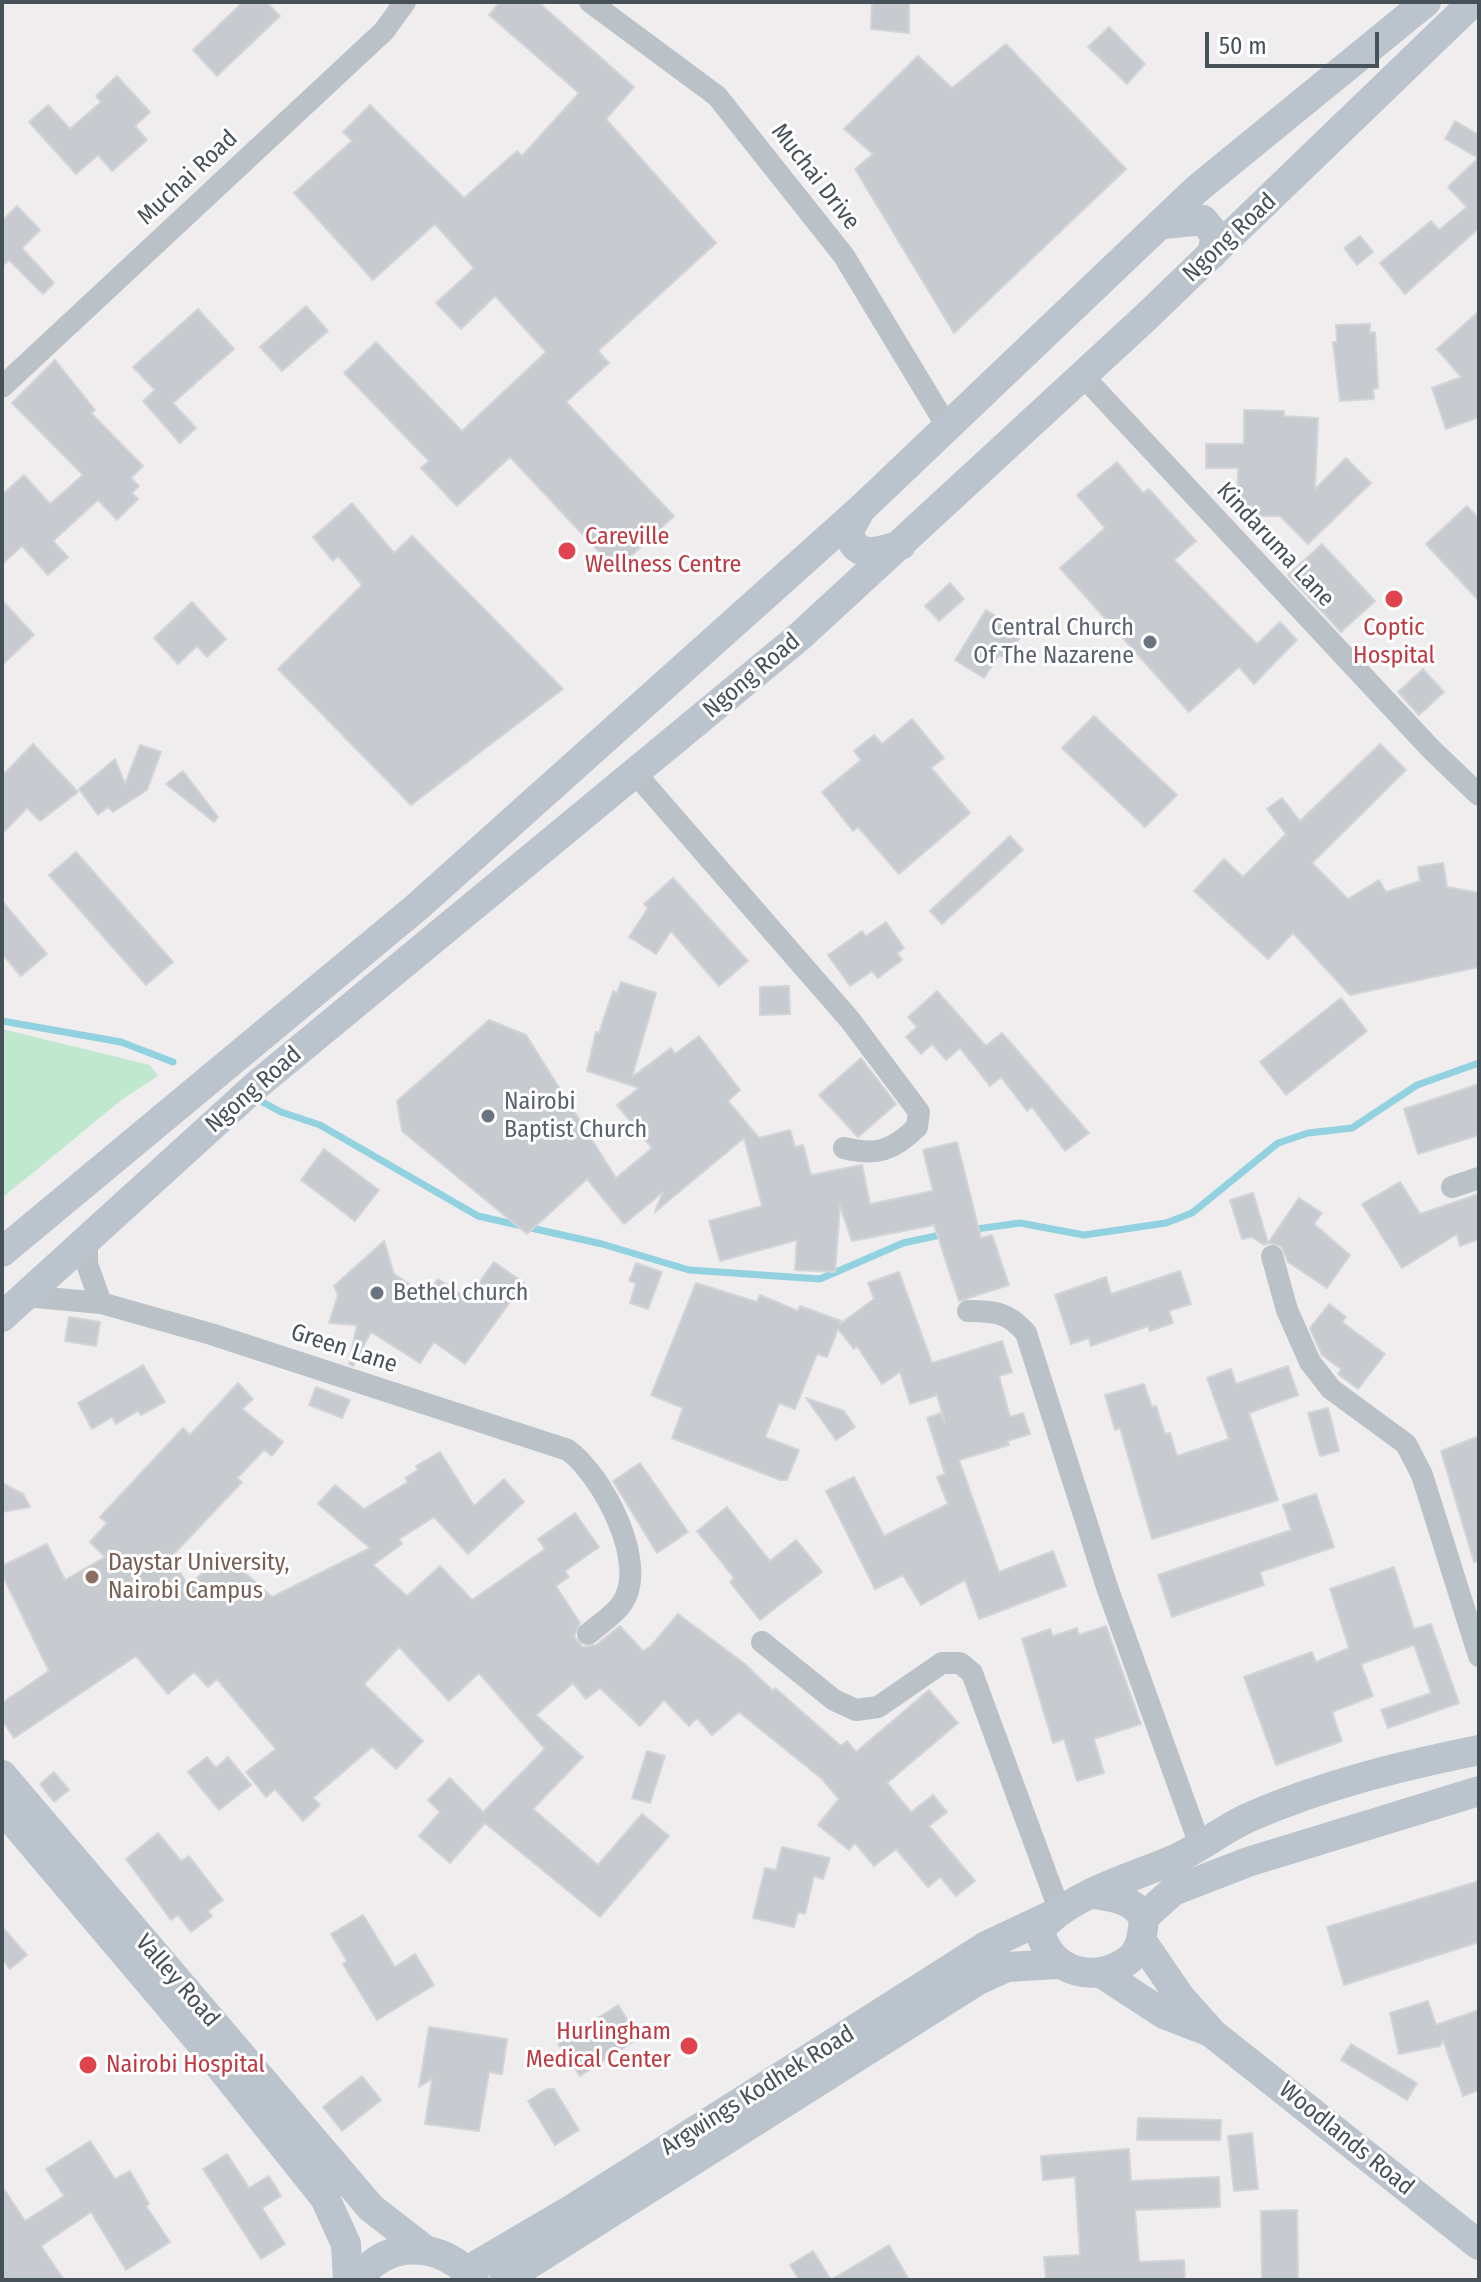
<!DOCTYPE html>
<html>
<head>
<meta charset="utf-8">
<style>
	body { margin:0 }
	#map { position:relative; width:1481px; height:2282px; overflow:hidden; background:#efeded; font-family:"Fira Sans Condensed",sans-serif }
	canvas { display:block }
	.frame { position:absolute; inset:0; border:4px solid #475158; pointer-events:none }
	.scale { position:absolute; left:1205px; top:32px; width:174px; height:36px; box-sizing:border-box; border:4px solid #475158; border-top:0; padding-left:10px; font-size:24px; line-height:28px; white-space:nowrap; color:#475158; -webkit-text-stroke:6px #fff; paint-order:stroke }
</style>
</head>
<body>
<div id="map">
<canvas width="1481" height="2282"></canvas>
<div class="frame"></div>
<div class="scale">50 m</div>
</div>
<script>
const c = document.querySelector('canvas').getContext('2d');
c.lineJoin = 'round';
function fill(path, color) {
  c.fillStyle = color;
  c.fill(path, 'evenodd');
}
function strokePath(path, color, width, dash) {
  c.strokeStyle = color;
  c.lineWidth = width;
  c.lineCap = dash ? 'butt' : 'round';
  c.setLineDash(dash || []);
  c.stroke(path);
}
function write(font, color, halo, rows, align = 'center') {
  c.font = font + ' "Fira Sans Condensed",sans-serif';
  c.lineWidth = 6;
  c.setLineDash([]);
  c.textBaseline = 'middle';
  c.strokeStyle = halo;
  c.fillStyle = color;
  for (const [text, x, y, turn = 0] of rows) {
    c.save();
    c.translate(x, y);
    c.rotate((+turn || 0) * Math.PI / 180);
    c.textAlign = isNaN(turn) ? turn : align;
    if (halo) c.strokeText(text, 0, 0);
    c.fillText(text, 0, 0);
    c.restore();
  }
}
const green = new Path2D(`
	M2 1029 150 1065 158 1076 124 1098 2 1198Z`);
const stream = new Path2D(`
	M2 1021 121 1042 173 1062
	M255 1098 281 1112 320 1125 478 1216 602 1244 689 1270 820 1279 903 1243 945 1234
	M969 1230 1020 1223 1084 1235 1166 1223 1192 1213 1278 1143 1308 1133 1352 1128 1417 1085 1479 1063`);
const building = new Path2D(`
	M243 2H266L280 16 217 76 193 50Z
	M500 2H538L634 87 606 119 716 243 598 351 609 363 566 402 674 516 616 570 510 457 457 506 421 468 429 461 344 373 376 342 462 431 546 352 495 296 461 329 436 303 474 268 435 224 373 280 294 193 352 141 343 132 370 105 464 198 517 151 522 156 579 93 489 15Z
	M872 2H909V33L871 29Z
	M1109 27 1145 64 1127 84 1088 47Z
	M1006 44 1126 169 954 333 855 169 873 154 844 129 918 56 952 88Z
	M117 76 150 112 135 126 147 140 112 171 98 155 76 174 29 122 48 105 70 129 101 102 96 96Z
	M1455 121 1479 135V228L1405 294 1380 263 1431 221 1439 230 1467 207 1448 187 1478 158 1445 139Z
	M17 206 40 230 22 248 54 283 43 294 9 260 2 266V221Z
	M1360 236 1373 252 1357 265 1344 248Z
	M306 306 328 331 282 371 260 347Z
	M198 309 234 349 173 403 196 428 180 443 143 401 155 390 133 367Z
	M1479 311V417L1446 429 1432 388 1461 377 1437 349Z
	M1370 324V333L1375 332 1378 388 1373 389 1374 399 1340 401 1333 342H1337L1336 325Z
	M55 360 95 410 91 413 143 466 131 478 139 486 132 493 138 499 117 520 98 500 53 541 68 557 48 575 22 546 2 564V495L24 475 50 504 83 475 12 403Z
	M1244 410 1284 411V416L1318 418 1315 489 1346 458 1371 483 1308 544 1280 516H1237L1238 468H1206V444H1244Z
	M1117 462 1143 493 1149 489 1196 541 1174 560 1257 644 1280 622 1297 640 1254 684 1239 667 1189 712 1060 568 1105 528 1077 495Z
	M352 503 394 553 412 536 563 689 411 805 278 669 362 585 338 556 333 561 313 537Z
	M1467 506 1479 519V601L1426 544Z
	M1322 544 1375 601 1341 632 1288 575Z
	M950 583 964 599 939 621 925 606Z
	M2 600 34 635 2 665Z
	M192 602 226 639 207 657 197 646 178 664 154 638Z
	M986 610 1023 633 1006 659 999 655 984 678 955 660Z
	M1423 669 1444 692 1419 715 1398 692Z
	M1094 716 1177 795 1145 827 1062 748Z
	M912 719 944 758 931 768 970 813 899 874 858 827 853 831 822 792 861 760 854 751 874 735 882 744Z
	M33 744 78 792 40 821 27 808 2 834V776Z
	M1380 744 1406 770 1312 863 1348 899 1379 880 1386 892 1420 881 1418 867 1443 863 1447 887 1479 893V967L1350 995 1293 933 1268 959 1194 891 1224 859 1243 877 1286 834 1267 809 1282 798 1300 821Z
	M140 745 161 752 147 790 113 812 108 807 98 815 79 789 115 759 125 784Z
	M183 771 218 817 214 822 166 784Z
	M1010 836 1023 850 942 924 930 911Z
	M76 852 173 962 146 985 49 875Z
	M673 878 748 961 719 986 671 931 656 954 629 937 648 908 644 904Z
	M2 901 47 954 21 976 2 954Z
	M886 922 904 948 897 953 902 960 878 978 872 971 850 986 828 955 862 931 866 936Z
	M621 982 656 993 632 1077 671 1048 675 1054 699 1036 740 1090 728 1101 759 1138 790 1130 795 1147 803 1145 811 1175 862 1165 870 1204 933 1191 923 1150 957 1142 981 1238 992 1235 1009 1285 959 1301 934 1225 852 1241 840 1206 835 1272 795 1270 797 1240 720 1261 709 1221 762 1206 744 1138 655 1212 663 1192 624 1224 587 1179 527 1234 402 1131 397 1101 489 1020 526 1035 616 1178 652 1148 617 1105 639 1088 587 1071 596 1032 599 1033 613 991 617 993Z
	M789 986 790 1014 760 1015V987Z
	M937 991 986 1046 1002 1033 1089 1133 1065 1151 1032 1107 1027 1111 1001 1077 990 1086 960 1048 946 1060 932 1044 921 1054 906 1037 917 1027 908 1017Z
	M1341 998 1367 1031 1286 1095 1260 1062Z
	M861 1058 896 1104 858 1137 819 1095Z
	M1479 1084V1135L1418 1154 1404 1109Z
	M324 1149 379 1190 355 1221 301 1180Z
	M1400 1182 1420 1214 1479 1194V1239L1460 1246 1457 1234 1402 1268 1362 1204Z
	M1253 1193 1268 1243 1264 1245 1252 1237 1242 1239 1230 1200Z
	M1299 1198 1322 1213 1314 1224 1350 1255 1327 1288 1288 1262 1281 1246 1268 1243Z
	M384 1241 394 1274 426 1295 438 1279 467 1298 494 1262 524 1283 465 1364 434 1342 420 1363 371 1332 353 1366 349 1364 357 1325 329 1323 338 1295 334 1286Z
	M636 1263 662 1272 648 1309 630 1303 636 1283 629 1281Z
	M1180 1271 1191 1304 1169 1311 1173 1323 1150 1331 1148 1326 1091 1346 1089 1338 1071 1344 1055 1295 1106 1277 1111 1294Z
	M899 1272 932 1363 1002 1341 1012 1372 999 1376 1010 1417 1023 1413 1030 1434 1007 1441 1009 1445 959 1460 999 1572 1053 1551 1066 1586 979 1619 965 1580 921 1605 903 1575 875 1589 826 1491 854 1477 884 1536 948 1504 937 1477 945 1474 927 1418 941 1413 945 1423 937 1395 910 1404 900 1372 882 1384 857 1346 854 1349 838 1329 827 1357 817 1354 795 1409 779 1403 765 1437 799 1450 787 1480H780L672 1438 683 1408 651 1395 696 1283 757 1302 760 1295 798 1311 800 1306 841 1321 840 1324 874 1299 868 1283Z
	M1329 1304 1346 1317 1342 1322 1385 1354 1358 1389 1338 1374 1341 1369 1322 1355 1310 1328Z
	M69 1317 100 1322 96 1346 65 1341Z
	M143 1365 165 1402 141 1415 138 1411 116 1424 112 1417 92 1429 78 1403Z
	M1288 1366 1298 1395 1249 1413 1278 1500 1152 1539 1120 1428 1115 1430 1105 1395 1144 1384 1152 1407 1156 1406 1165 1434 1170 1433 1177 1456 1229 1439 1207 1378 1231 1369 1236 1384Z
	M238 1383 253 1399 242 1409 283 1442 272 1456 264 1450 237 1478 242 1482 171 1557 188 1586 224 1554 272 1597 370 1548 318 1504 335 1485 364 1509 408 1482 405 1478 418 1470 416 1466 440 1452 474 1506 504 1479 524 1502 468 1554 434 1517 399 1539 402 1544 373 1565 407 1596 440 1566 472 1600 545 1549 538 1539 575 1513 599 1547 565 1571 569 1577 556 1586 580 1623 574 1636 583 1647 596 1645 620 1626 643 1651 651 1646 678 1614 745 1664 773 1691 775 1688 841 1746 847 1741 856 1752 929 1690 958 1723 887 1783 911 1812 933 1795 947 1812 929 1826 975 1881 956 1896 940 1877 928 1887 896 1849 874 1866 855 1843 849 1850 818 1825 839 1799 822 1779 739 1712 712 1735 697 1718 689 1726 664 1700 640 1726 600 1688 586 1699 573 1683 536 1715 583 1757 533 1809 598 1865 642 1814 669 1836 600 1917 485 1823 450 1863 419 1836 440 1812 428 1800 450 1778 483 1812 545 1749 479 1673 449 1701 399 1647 364 1684 423 1741 396 1769 372 1747 313 1798 320 1805 303 1821 275 1789 266 1797 246 1772 276 1749 217 1679 208 1687 194 1672 168 1694 136 1656 14 1738 2 1720V1703L49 1671 2 1574V1566L47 1544 65 1580 105 1557 90 1542 107 1523 100 1517 183 1428 190 1435Z
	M316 1387 350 1400 342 1418 309 1405Z
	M806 1398 844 1411 855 1427 836 1440Z
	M1328 1408 1339 1451 1320 1456 1308 1413Z
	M1479 1436V1561L1474 1562 1441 1451Z
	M640 1463 688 1532 657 1553 613 1481Z
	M2 1483 23 1494 30 1507 2 1512Z
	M1316 1494 1334 1547 1260 1572 1264 1585 1172 1617 1158 1575 1291 1530 1283 1505Z
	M727 1507 770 1561 796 1540 822 1572 760 1620 730 1582 734 1578 697 1531Z
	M1394 1567 1414 1629 1431 1624 1459 1703 1388 1728 1381 1710 1431 1693 1414 1645 1361 1664 1373 1696 1332 1712 1342 1741 1276 1765 1244 1677 1312 1652 1316 1662 1349 1648 1330 1589Z
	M1106 1626 1141 1724 1094 1739 1104 1773 1077 1781 1064 1739 1053 1743 1022 1639 1050 1629 1053 1636 1077 1628 1079 1635Z
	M647 1751 665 1756 650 1803 632 1798Z
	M207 1757 216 1768 228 1757 251 1785 219 1810 188 1772Z
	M54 1772 69 1790 54 1802 40 1784Z
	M158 1833 181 1861 189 1856 223 1900 208 1911 212 1916 191 1932 178 1915 171 1920 126 1859Z
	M782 1847 830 1858 823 1879 814 1876 805 1914 798 1912 794 1927 753 1918 765 1868 776 1870Z
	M1479 1881V1942L1344 1985 1327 1927Z
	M363 1915 395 1967 415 1954 434 1985 377 2020 343 1964 347 1961 331 1934Z
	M2 1927 27 1955 10 1969 2 1959Z
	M1428 2001 1436 2025 1479 2010V2090L1463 2096 1443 2040 1440 2046 1399 2054 1390 2013Z
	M618 2005 639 2038 580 2076 558 2044Z
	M429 2027 507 2039 502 2074 489 2072 479 2131 425 2124 432 2079 419 2087Z
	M1351 2044 1417 2083 1407 2100 1341 2060Z
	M362 2076 381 2100 342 2131 323 2107Z
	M547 2089H554L579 2130 555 2145 528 2101Z
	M1138 2118 1221 2120 1220 2140H1137Z
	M1252 2133 1258 2189 1234 2191 1228 2136Z
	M90 2141 115 2179 130 2171 149 2204 146 2206 170 2242 126 2270 91 2212 41 2246 64 2280H2V2186L25 2221 64 2196 46 2169Z
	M1129 2149 1131 2181 1219 2177 1220 2207 1135 2210 1139 2262 1184 2260 1185 2280H1046L1044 2257 1080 2255 1075 2177 1043 2180 1041 2156Z
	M227 2154 249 2188 269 2176 281 2196 262 2208 285 2244 261 2259 203 2169Z
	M1297 2210 1298 2280H1262L1261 2211Z
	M889 2245 909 2280H831Z
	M813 2251 831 2280H799L790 2265Z`);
const street = new Path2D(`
	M590 2 717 96 844 256 948 428
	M1082 375 1431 749 1479 795
	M2 387 384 31 405 2
	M635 773 850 1020 919 1112 917 1127C893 1151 876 1156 844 1148
	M1452 1187 1479 1178
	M87 1241V1264L101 1303
	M1272 1256 1287 1310 1310 1362 1331 1389 1406 1444 1422 1475 1479 1656
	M26 1296 101 1303 211 1334 568 1450C602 1475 651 1565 621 1605 613 1616 598 1625 588 1634
	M968 1311C994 1311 1008 1312 1026 1333L1107 1587 1201 1848
	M762 1642 834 1700 856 1710 878 1707 942 1663H960L972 1673 1059 1909`);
const secondary = new Path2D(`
	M1163 224 1203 220 1216 236 1212 254
	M860 510 849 531C854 561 878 552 901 545
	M2 1252 417 907 860 510 1197 189 1426 2
	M2 1317 258 1084 799 637 1145 318 1473 2
	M2 1775 371 2208 424 2249
	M2 1808 206 2049 325 2198 346 2244 348 2280
	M1094 1894C1116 1897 1131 1899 1144 1917 1143 1930 1142 1948 1131 1958 1098 1986 1048 1973 1040 1930 1068 1895 1131 1878 1173 1860 1201 1848 1224 1828 1252 1816 1326 1784 1401 1766 1479 1750
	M1144 1917 1173 1891 1248 1862 1479 1791
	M1141 1940 1180 1997 1213 2034 1479 2245
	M1101 1973 1164 2014 1208 2031
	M467 2271 571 2210 988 1945 1052 1915
	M358 2280C386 2237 445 2242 474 2280
	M504 2280 978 1980 1007 1967 1057 1964`);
const markers = [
	[567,551,10,"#e0444e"],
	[1394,599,10,"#e0444e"],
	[1150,642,8,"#6b7280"],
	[488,1116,8,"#6b7280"],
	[377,1293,8,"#6b7280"],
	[92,1577,8,"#8d6e63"],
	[689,2046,10,"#e0444e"],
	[88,2065,10,"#e0444e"]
];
const streetNames = [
	["Muchai Drive",815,177,52],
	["Muchai Road",188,178,-43],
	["Ngong Road",1230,238,-43],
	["Kindaruma Lane",1275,545,47],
	["Ngong Road",752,676,-40],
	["Ngong Road",254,1090,-41],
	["Green Lane",344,1349,18],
	["Valley Road",177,1981,49],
	["Argwings Kodhek Road",758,2091,-32],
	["Woodlands Road",1346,2139,39]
];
const healthNames = [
	["Careville",585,537],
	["Wellness Centre",585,565],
	["Coptic",1394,628,"center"],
	["Hospital",1394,656,"center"],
	["Hurlingham",671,2032,"right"],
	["Medical Center",671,2060,"right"],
	["Nairobi Hospital",106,2065]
];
const worshipNames = [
	["Central Church",1134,628,"right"],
	["Of The Nazarene",1134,656,"right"],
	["Nairobi",504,1102],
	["Baptist Church",504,1130],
	["Bethel church",393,1293]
];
const educationNames = [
	["Daystar University,",108,1563],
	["Nairobi Campus",108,1591]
];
fill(green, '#c0e8ce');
strokePath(stream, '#92d2e0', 7);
fill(building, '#c7cacf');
strokePath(building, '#d2d4d8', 2);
strokePath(street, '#bac2c8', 22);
strokePath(secondary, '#bbc4cd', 30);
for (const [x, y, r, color] of markers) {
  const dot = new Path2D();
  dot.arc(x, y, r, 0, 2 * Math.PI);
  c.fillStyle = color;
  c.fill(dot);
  strokePath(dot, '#fff', 3);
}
write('24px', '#475158', '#fff', streetNames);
write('24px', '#be3a42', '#fff', healthNames, 'left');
write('24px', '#5b616d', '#fff', worshipNames, 'left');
write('24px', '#785e54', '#fff', educationNames, 'left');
</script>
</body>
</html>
